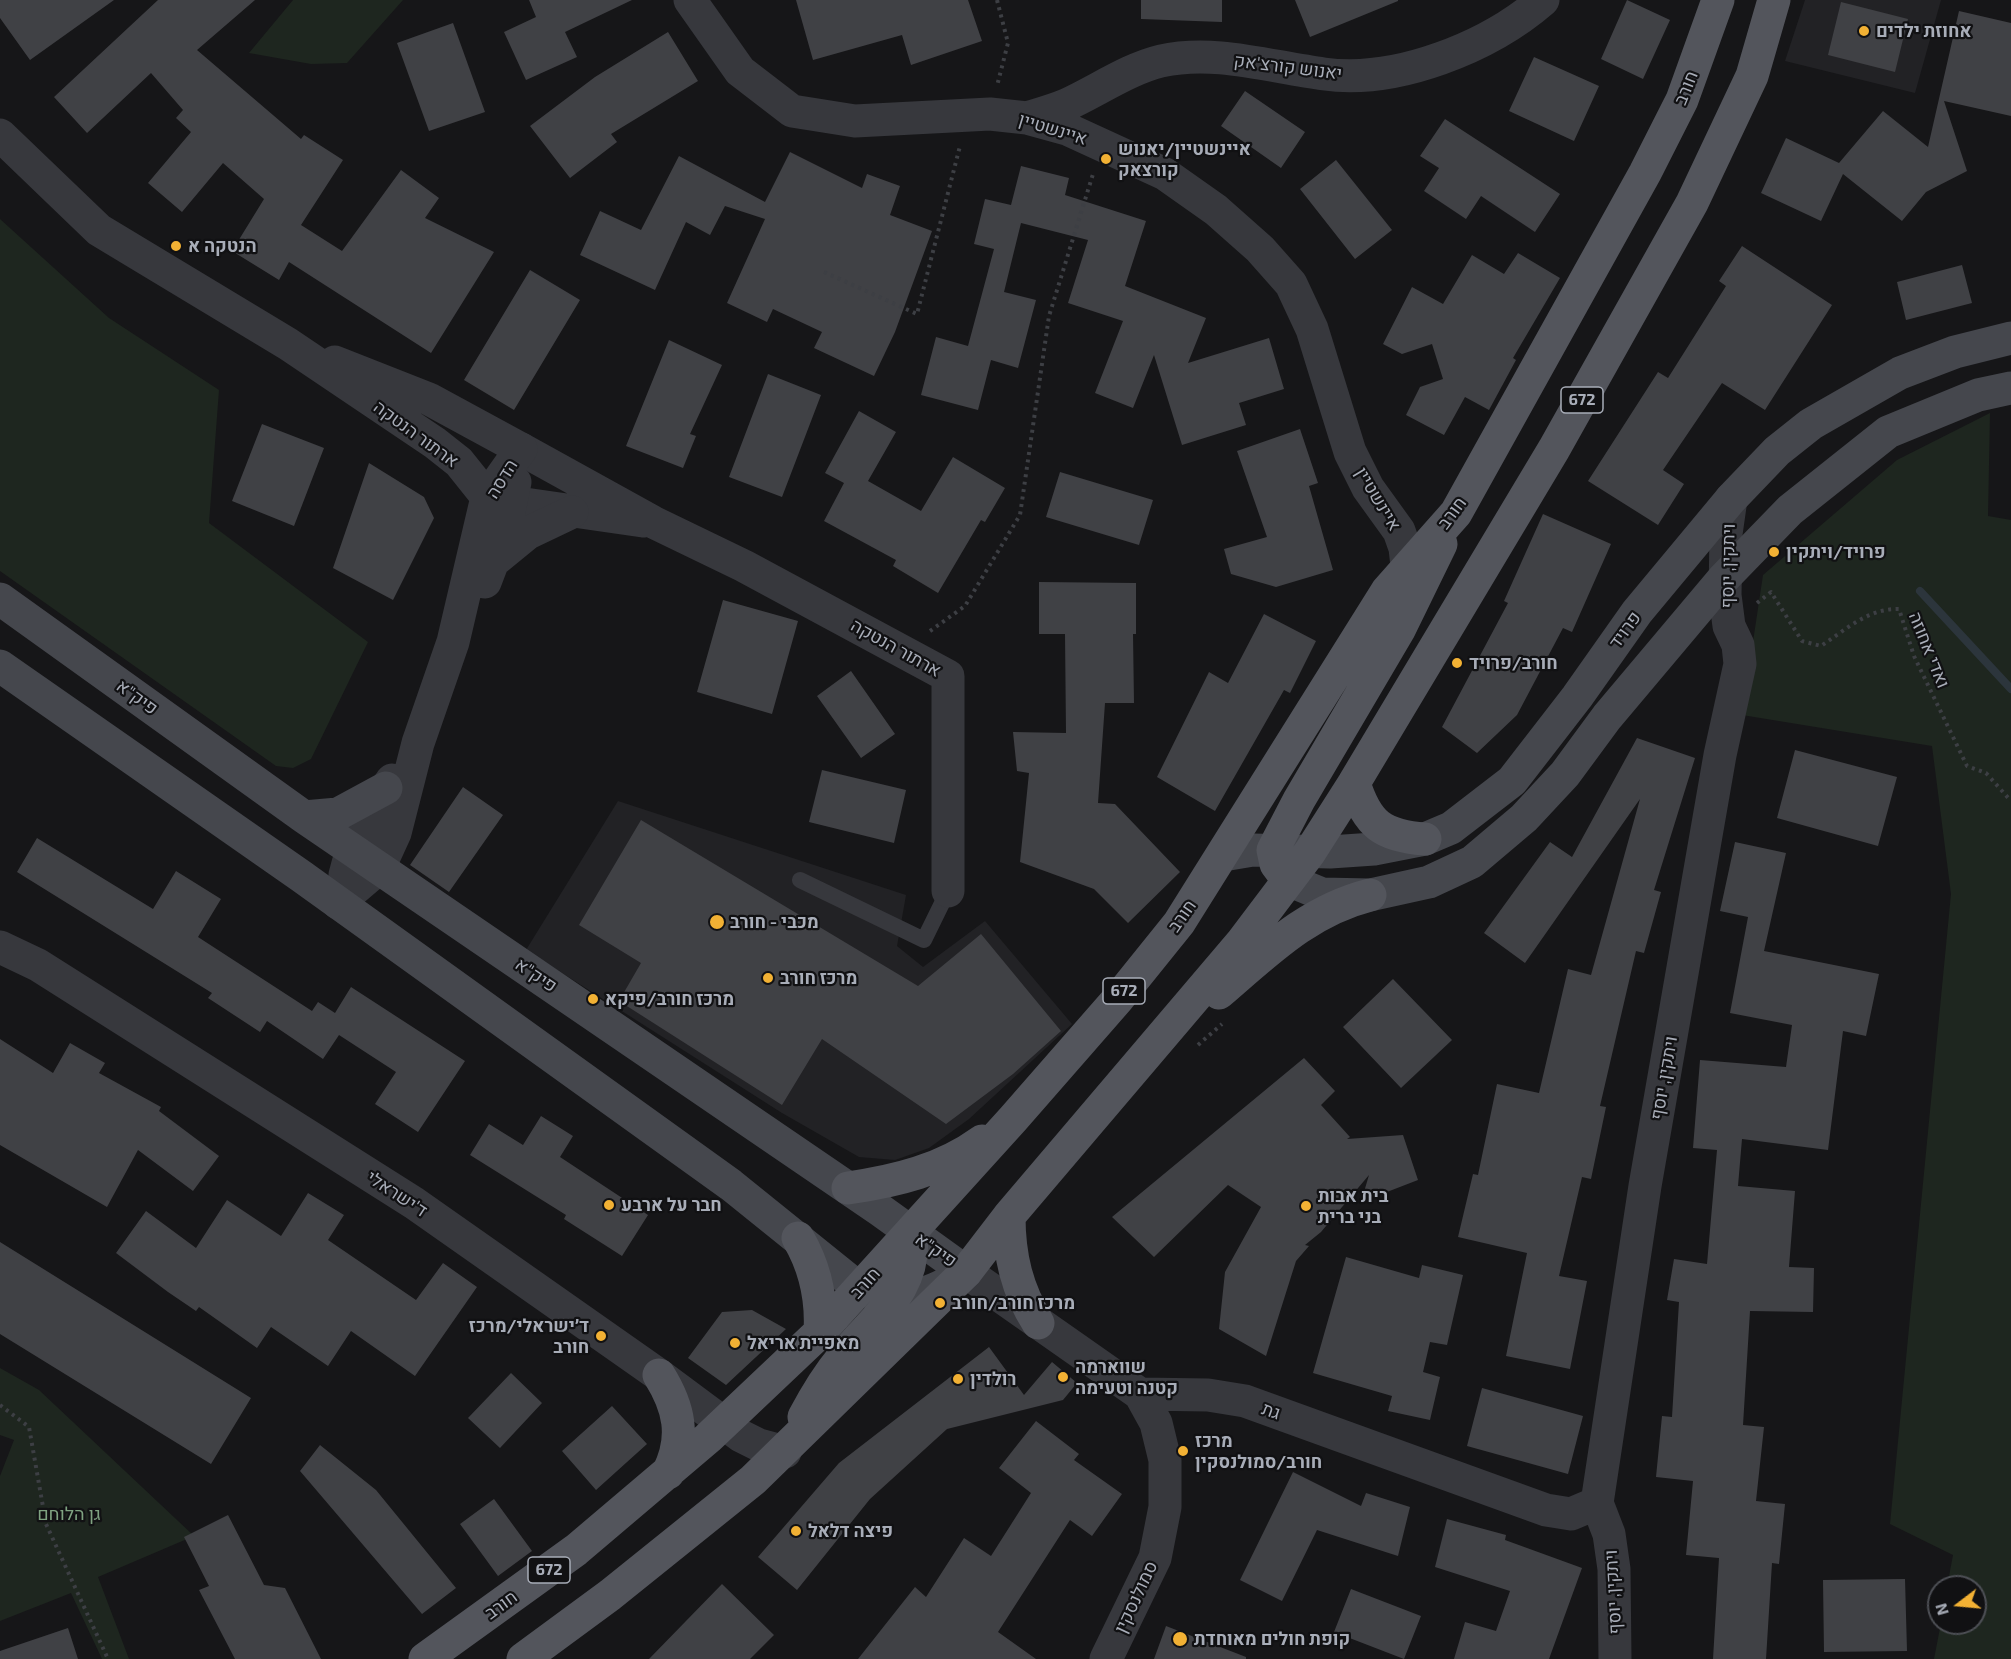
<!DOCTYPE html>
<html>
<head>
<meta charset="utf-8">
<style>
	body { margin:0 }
	#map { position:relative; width:2011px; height:1659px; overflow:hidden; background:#161618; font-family:"Exo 2",sans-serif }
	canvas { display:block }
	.north { position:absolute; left:1927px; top:1575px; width:60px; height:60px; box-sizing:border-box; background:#111113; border:2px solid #4d4f55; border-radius:50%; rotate:254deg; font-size:16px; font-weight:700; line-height:24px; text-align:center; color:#a8adb8 }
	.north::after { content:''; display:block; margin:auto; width:21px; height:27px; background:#f2b134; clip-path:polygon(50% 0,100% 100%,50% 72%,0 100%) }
</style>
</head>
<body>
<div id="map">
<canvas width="2011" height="1659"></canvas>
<div class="north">N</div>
</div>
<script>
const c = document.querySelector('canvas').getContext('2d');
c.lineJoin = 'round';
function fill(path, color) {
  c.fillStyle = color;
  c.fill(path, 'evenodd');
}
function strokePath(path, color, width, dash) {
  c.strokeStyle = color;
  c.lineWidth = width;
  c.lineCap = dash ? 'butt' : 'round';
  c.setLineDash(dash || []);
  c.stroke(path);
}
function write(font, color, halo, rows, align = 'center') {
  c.font = font + ' "Exo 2",Heebo,sans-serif';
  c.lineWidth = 4.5;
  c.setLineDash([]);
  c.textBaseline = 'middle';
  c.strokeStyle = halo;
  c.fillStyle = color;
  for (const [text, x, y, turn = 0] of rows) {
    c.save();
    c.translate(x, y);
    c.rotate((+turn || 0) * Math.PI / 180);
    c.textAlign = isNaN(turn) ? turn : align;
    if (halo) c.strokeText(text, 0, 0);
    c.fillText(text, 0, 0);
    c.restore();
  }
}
const built = new Path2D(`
	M1805 0H1941L1915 93 1785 61Z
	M618 801 906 895 897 946 923 967 985 921 1072 1024 969 1119 929 1148 895 1160 859 1157 782 1113 526 950Z`);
const green = new Path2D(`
	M293 0H403L347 63 311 64 249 53Z
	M0 219 109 318 219 390 209 523 368 642 311 759 293 768 276 766 0 571Z
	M1990 413 1988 516 2011 520V1659H1934L1941 1623H1975V1587H1947L1953 1555 1890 1524 1951 894 1932 746 1742 715 1763 575 1897 460Z
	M0 1368 39 1390 194 1536 98 1577 129 1659H102L71 1593 0 1621V1476L14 1440 0 1435Z`);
const stream = new Path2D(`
	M1920 591 2011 689`);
const building = new Path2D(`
	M0 0H114L30 60 0 18Z
	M158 0H255L197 50 301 139 304 135 343 160 301 225 342 251 401 170 439 198 425 218 494 252 431 353 289 262 279 280 232 251 264 199 223 163 182 212 148 183 191 132 176 118 183 110 151 73 87 133 54 97Z
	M529 0H632L565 32 577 57 526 80 504 32 536 17Z
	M796 0H968L982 41 911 65 902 35 813 60Z
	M1141 0H1222V22L1141 19Z
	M1295 0H1398V1L1310 37Z
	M1627 0 1670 20 1643 79 1601 59Z
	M1841 2 1908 19 1895 72 1828 55Z
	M1959 11 2011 23V116L1944 101 1967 171 1926 192 1902 221 1843 174 1821 221 1761 193 1786 138 1839 163 1883 111 1928 147Z
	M453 23 485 112 429 131 397 43Z
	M668 32 698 81 611 134 617 142 570 178 530 126 595 77Z
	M1534 57 1599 86 1574 141 1509 111Z
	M1245 91 1305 132 1281 168 1221 126Z
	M1445 119 1560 194 1535 232 1481 196 1466 219 1424 191 1439 168 1420 156Z
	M790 152 862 188 867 174 900 186 890 215 932 231 895 332 874 376 814 348 822 332 773 309 767 322 727 303 765 219 725 206 710 235 686 222 655 290 580 255 600 211 641 230 679 156 765 202Z
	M1336 160 1392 230 1355 259 1300 189Z
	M1021 166 1069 178 1065 195 1146 221 1125 286 1206 318 1188 363 1269 338 1284 389 1239 403 1246 425 1182 445 1154 355 1133 408 1095 393 1123 321 1068 303 1088 240 1021 223 1004 292 1036 300 1018 368 991 360 978 410 921 395 936 337 968 346 994 249 974 244 985 199 1011 205Z
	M1742 246 1832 305 1765 410 1722 383 1663 470 1684 484 1658 525 1588 481 1658 372 1668 378 1726 286 1719 281Z
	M1518 253 1560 278 1513 358 1516 360 1489 410 1465 397 1444 435 1406 415 1420 387 1443 379 1432 344 1402 354 1383 344 1412 287 1443 304 1472 255 1504 274Z
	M1962 265 1972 303 1906 320 1897 282Z
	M530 270 580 300 514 410 464 380Z
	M669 340 722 365 690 434 696 436 683 468 626 446Z
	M768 374 821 395 782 497 729 477Z
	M859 411 896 432 868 481 921 511 953 457 1005 488 985 522 981 520 938 593 893 566 896 560 824 521 844 483 825 473Z
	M262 424 324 448 294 526 232 501Z
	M1300 429 1318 483 1309 486 1333 570 1276 587 1231 574 1224 549 1267 537 1237 451Z
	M369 463 424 497 434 518 393 600 333 568Z
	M1060 472 1153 500 1139 545 1046 517Z
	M1543 514 1611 544 1572 632 1563 628 1517 715 1477 753 1442 727 1508 603 1504 601Z
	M1039 582 1136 583V634H1133L1134 703H1105L1098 803 1115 804 1180 872 1128 923 1094 889 1020 862 1029 773 1017 771 1013 732 1066 733 1065 634H1039Z
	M723 600 798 621 772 714 697 692Z
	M1264 614 1316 641 1290 693 1284 690 1215 811 1157 777 1209 672 1228 683Z
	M851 671 895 734 861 758 817 696Z
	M1637 738 1695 758 1654 890 1661 892 1644 953 1636 951 1600 1106 1606 1107 1591 1179 1582 1177 1559 1276 1587 1281 1570 1369 1506 1356 1527 1253 1458 1237 1473 1174 1478 1175 1497 1084 1539 1093 1568 969 1591 975 1640 799 1525 963 1484 933 1550 842 1572 857Z
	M1795 750 1897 777 1878 846 1777 818Z
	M822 770 906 790 894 843 809 822Z
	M463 787 503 815 449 892 410 865Z
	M641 820 918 986 981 934 1061 1031 1013 1074 946 1124 822 1039 782 1105 619 1001 641 963 579 925Z
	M37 838 153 909 176 871 221 899 198 937 312 1011 318 1002 335 1013 351 987 465 1061 418 1132 375 1104 396 1072 339 1035 323 1059 267 1021 260 1032 208 998 212 993 17 872Z
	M1735 842 1786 853 1764 951 1879 974 1866 1036 1843 1031 1828 1150 1742 1139 1738 1186 1795 1191 1789 1267 1814 1268 1813 1312 1750 1311 1743 1425 1764 1427 1756 1501 1785 1504 1779 1564 1772 1563 1766 1659H1713L1719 1558 1686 1555 1693 1481 1656 1477 1662 1416 1672 1417 1679 1302 1667 1300 1674 1259 1707 1264 1717 1150 1693 1148 1700 1060 1786 1067 1792 1025 1730 1013 1748 917 1720 911Z
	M1393 979 1452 1040 1401 1088 1343 1027Z
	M0 1039 53 1073 70 1043 105 1063 99 1073 161 1107 159 1111 219 1156 193 1191 138 1150 107 1207 0 1145Z
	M1304 1058 1335 1091 1321 1105 1350 1137 1347 1139 1403 1135 1418 1180 1361 1202 1369 1175 1321 1232 1305 1245 1309 1246 1296 1261 1266 1356 1219 1329 1225 1272 1261 1207 1228 1185 1154 1257 1112 1217Z
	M541 1116 573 1136 560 1157 648 1215 622 1256 564 1219 566 1215 470 1155 489 1124 523 1145Z
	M308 1193 344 1215 328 1240 416 1300 443 1263 477 1287 415 1376 351 1331 328 1366 271 1327 257 1348 199 1307 196 1311 168 1292 116 1253 146 1211 196 1248 227 1200 281 1236Z
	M0 1242 251 1398 211 1464 0 1334Z
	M1346 1257 1419 1278 1422 1265 1463 1275 1447 1345 1430 1342 1423 1372 1440 1377 1430 1420 1388 1411 1392 1396 1313 1373Z
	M752 1310 786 1329 726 1385 688 1358 722 1312Z
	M989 1347 1024 1395 1052 1362 1077 1383 1063 1400 947 1429 870 1499 797 1590 758 1557 839 1463Z
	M511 1373 542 1403 500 1448 468 1418Z
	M1482 1388 1583 1416 1568 1474 1467 1446Z
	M612 1406 647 1444 596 1490 562 1451Z
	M1036 1421 1079 1454 1074 1460 1122 1494 1092 1536 1070 1520 998 1632 1036 1659H858L915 1587 926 1597 964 1538 991 1556 1031 1493 999 1468Z
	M320 1445 376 1490 456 1588 422 1614 300 1471Z
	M1293 1472 1361 1506 1366 1493 1410 1507 1398 1556 1317 1530 1282 1601 1240 1580Z
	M494 1499 532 1551 498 1576 460 1524Z
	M228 1515 264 1585 285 1588 321 1659H235L199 1590 209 1586 184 1537Z
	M1447 1519 1506 1535 1505 1540 1582 1568 1549 1659H1454L1465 1622 1496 1631 1510 1591 1435 1567Z
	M1905 1579 1907 1651 1824 1652 1823 1580Z
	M722 1584 774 1635 750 1659H649Z
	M1351 1589 1421 1616 1404 1659 1334 1632Z
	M1166 1626 1246 1657V1659H1154Z
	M68 1628 78 1659H0V1651Z`);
const path = new Path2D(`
	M997 0 1008 43 997 86
	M824 272 917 314 960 146
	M1757 603 1771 592 1802 641 1821 646C1845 630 1869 608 1899 609L1914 656 1967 766 1986 773 2011 801
	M930 631 965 606 1020 515 1049 316 1093 174
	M1198 1045 1222 1024
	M0 1405 29 1427 46 1524 108 1659`);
const service = new Path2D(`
	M800 880 924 940 948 891`);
const minor = new Path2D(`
	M690 0 740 71 792 111 855 121 990 114 1027 118 1067 129 1165 174 1216 210 1260 249 1291 284 1312 329 1350 452 1368 488 1399 531 1405 548 1407 566
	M1027 118C1040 114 1054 110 1066 105 1097 91 1128 69 1161 61 1215 49 1270 67 1324 74 1397 84 1489 47 1543 0
	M521 449 653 522 744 566 948 676V891
	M511 502 643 521
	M0 947 38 965 414 1203 659 1375 741 1436 759 1445 785 1452
	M966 1272 1140 1394 1208 1395 1245 1401 1546 1510 1571 1514 1597 1503
	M1106 1659 1155 1558 1165 1507V1460L1156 1423 1140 1394
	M1615 1659 1614 1569 1609 1534 1597 1503 1645 1186 1720 755 1740 664 1738 645 1729 626 1725 595 1726 534 1731 499`);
const tertiary = new Path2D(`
	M0 135 99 230 288 344 435 443 459 462 487 497 511 502
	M335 362 429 399 521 449
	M495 560 528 533 572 512
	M485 582 506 527 515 482
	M345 875C353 840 370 810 392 780
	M338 903 379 868 395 833 418 743 453 642 487 497 521 449`);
const secondary = new Path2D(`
	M0 599 304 817 880 1210 966 1272C929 1296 903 1304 860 1289L731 1185 301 876 0 666
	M304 817 338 814 386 788
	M1223 855 1253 850 1330 852 1374 849 1425 839 1451 828 1512 781 1577 697 1637 612 1731 499 1777 451 1811 424 1900 373 1955 352 2011 338
	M1288 880 1322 894 1370 895 1429 882 1472 862 1524 818 1565 774 1607 717 1724 578 1790 510 1888 432 1978 395 2011 388`);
const primary = new Path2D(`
	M1354 783C1367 824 1382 836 1425 839
	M1288 880 1276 864 1273 850 1299 800 1399 630 1441 544
	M1219 993C1267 952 1307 911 1370 895
	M848 1188C896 1181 942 1170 982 1141
	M1009 1216C1009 1256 1017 1290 1038 1323
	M798 1238C815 1267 822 1298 820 1332
	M659 1375C679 1407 686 1437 668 1473
	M804 1417C815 1396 827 1376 842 1358 874 1317 918 1291 911 1232
	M425 1659 576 1550 708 1438 820 1332 1013 1119 1117 1000 1179 923 1387 591 1456 513 1645 173 1682 100 1718 0
	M523 1659 610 1595 753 1480 966 1272 1009 1216 1242 942 1310 852 1354 783 1554 449 1692 203 1752 76 1774 0`);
const markers = [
	[1864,31,6,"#f2b134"],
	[1106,159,6,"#f2b134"],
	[176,246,6,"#f2b134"],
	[1774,552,6,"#f2b134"],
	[1457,663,6,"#f2b134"],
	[717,922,8,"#f2b134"],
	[768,978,6,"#f2b134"],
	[593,999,6,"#f2b134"],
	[609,1205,6,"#f2b134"],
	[1306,1206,6,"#f2b134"],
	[940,1303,6,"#f2b134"],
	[601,1336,6,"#f2b134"],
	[735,1343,6,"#f2b134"],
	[1063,1377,6,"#f2b134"],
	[958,1379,6,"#f2b134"],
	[1183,1451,6,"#f2b134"],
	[796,1531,6,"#f2b134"],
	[1180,1639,8,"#f2b134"]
];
const shields = [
	[1582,400,42],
	[1124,991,42],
	[549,1570,42]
];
const shieldNames = [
	["672",1582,400],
	["672",1124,991],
	["672",549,1570]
];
const poiNames = [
	["אחוזת ילדים",1876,31],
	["איינשטיין/יאנוש",1118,149],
	["קורצאק",1118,170],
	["הנטקה א",188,246],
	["פרויד/ויתקין",1786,552],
	["חורב/פרויד",1469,663],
	["מכבי - חורב",730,922],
	["מרכז חורב",780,978],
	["מרכז חורב/פיקא",605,999],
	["בית אבות",1318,1196],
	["בני ברית",1318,1217],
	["חבר על ארבע",621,1205],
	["מרכז חורב/חורב",952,1303],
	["ד׳ישראלי/מרכז",589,1326,"right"],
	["חורב",589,1347,"right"],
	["מאפיית אריאל",747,1343],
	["שווארמה",1075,1367],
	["קטנה וטעימה",1075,1388],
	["רולדין",970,1379],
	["מרכז",1195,1441],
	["חורב/סמולנסקין",1195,1462],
	["פיצה דלאל",808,1531],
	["קופת חולים מאוחדת",1194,1639]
];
const streetNames = [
	["יאנוש קורצ'אק",1288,67,7],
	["חורב",1686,88,-68],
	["איינשטיין",1053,129,17],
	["ארתור הנטקה",416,434,36],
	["הדסה",502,479,-58],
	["איינשטיין",1378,499,59],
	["חורב",1452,513,-53],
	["ויתקין, יוסף",1728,566,-89],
	["פרויד",1625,630,-54],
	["ארתור הנטקה",896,648,29],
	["ואדי אחוזה",1929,650,68],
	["פיק\"א",137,697,36],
	["חורב",1182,916,-55],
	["פיק\"א",536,975,34],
	["ויתקין, יוסף",1664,1078,-80],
	["ד'ישראלי",397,1194,33],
	["פיק\"א",936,1250,35],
	["חורב",865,1283,-48],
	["גת",1271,1411,20],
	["ויתקין, יוסף",1613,1592,-93],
	["סמולנסקין",1136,1597,-65],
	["חורב",501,1605,-36]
];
const parkNames = [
	["גן הלוחם",69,1514]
];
fill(built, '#222225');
fill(green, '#1e261f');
strokePath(stream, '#2c353c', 8);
fill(building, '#404145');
strokePath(path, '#3d3f44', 4, [3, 4.5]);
strokePath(service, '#37383d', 16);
strokePath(minor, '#37383d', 33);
strokePath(tertiary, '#37383d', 33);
strokePath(secondary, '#45474d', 33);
strokePath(primary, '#53555c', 33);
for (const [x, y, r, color] of markers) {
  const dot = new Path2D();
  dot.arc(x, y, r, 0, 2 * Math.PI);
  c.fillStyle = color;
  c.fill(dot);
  strokePath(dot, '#111113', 2);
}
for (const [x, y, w] of shields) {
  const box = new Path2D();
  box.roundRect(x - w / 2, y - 13, w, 26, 4.5);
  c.fillStyle = '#111113';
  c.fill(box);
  strokePath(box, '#a8adb8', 1.5);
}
write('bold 16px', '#a8adb8', null, shieldNames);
write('bold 18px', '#a8adb8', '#111113', poiNames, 'left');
write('18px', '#a8adb8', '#111113', streetNames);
write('18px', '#7fa381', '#111113', parkNames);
</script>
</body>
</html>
